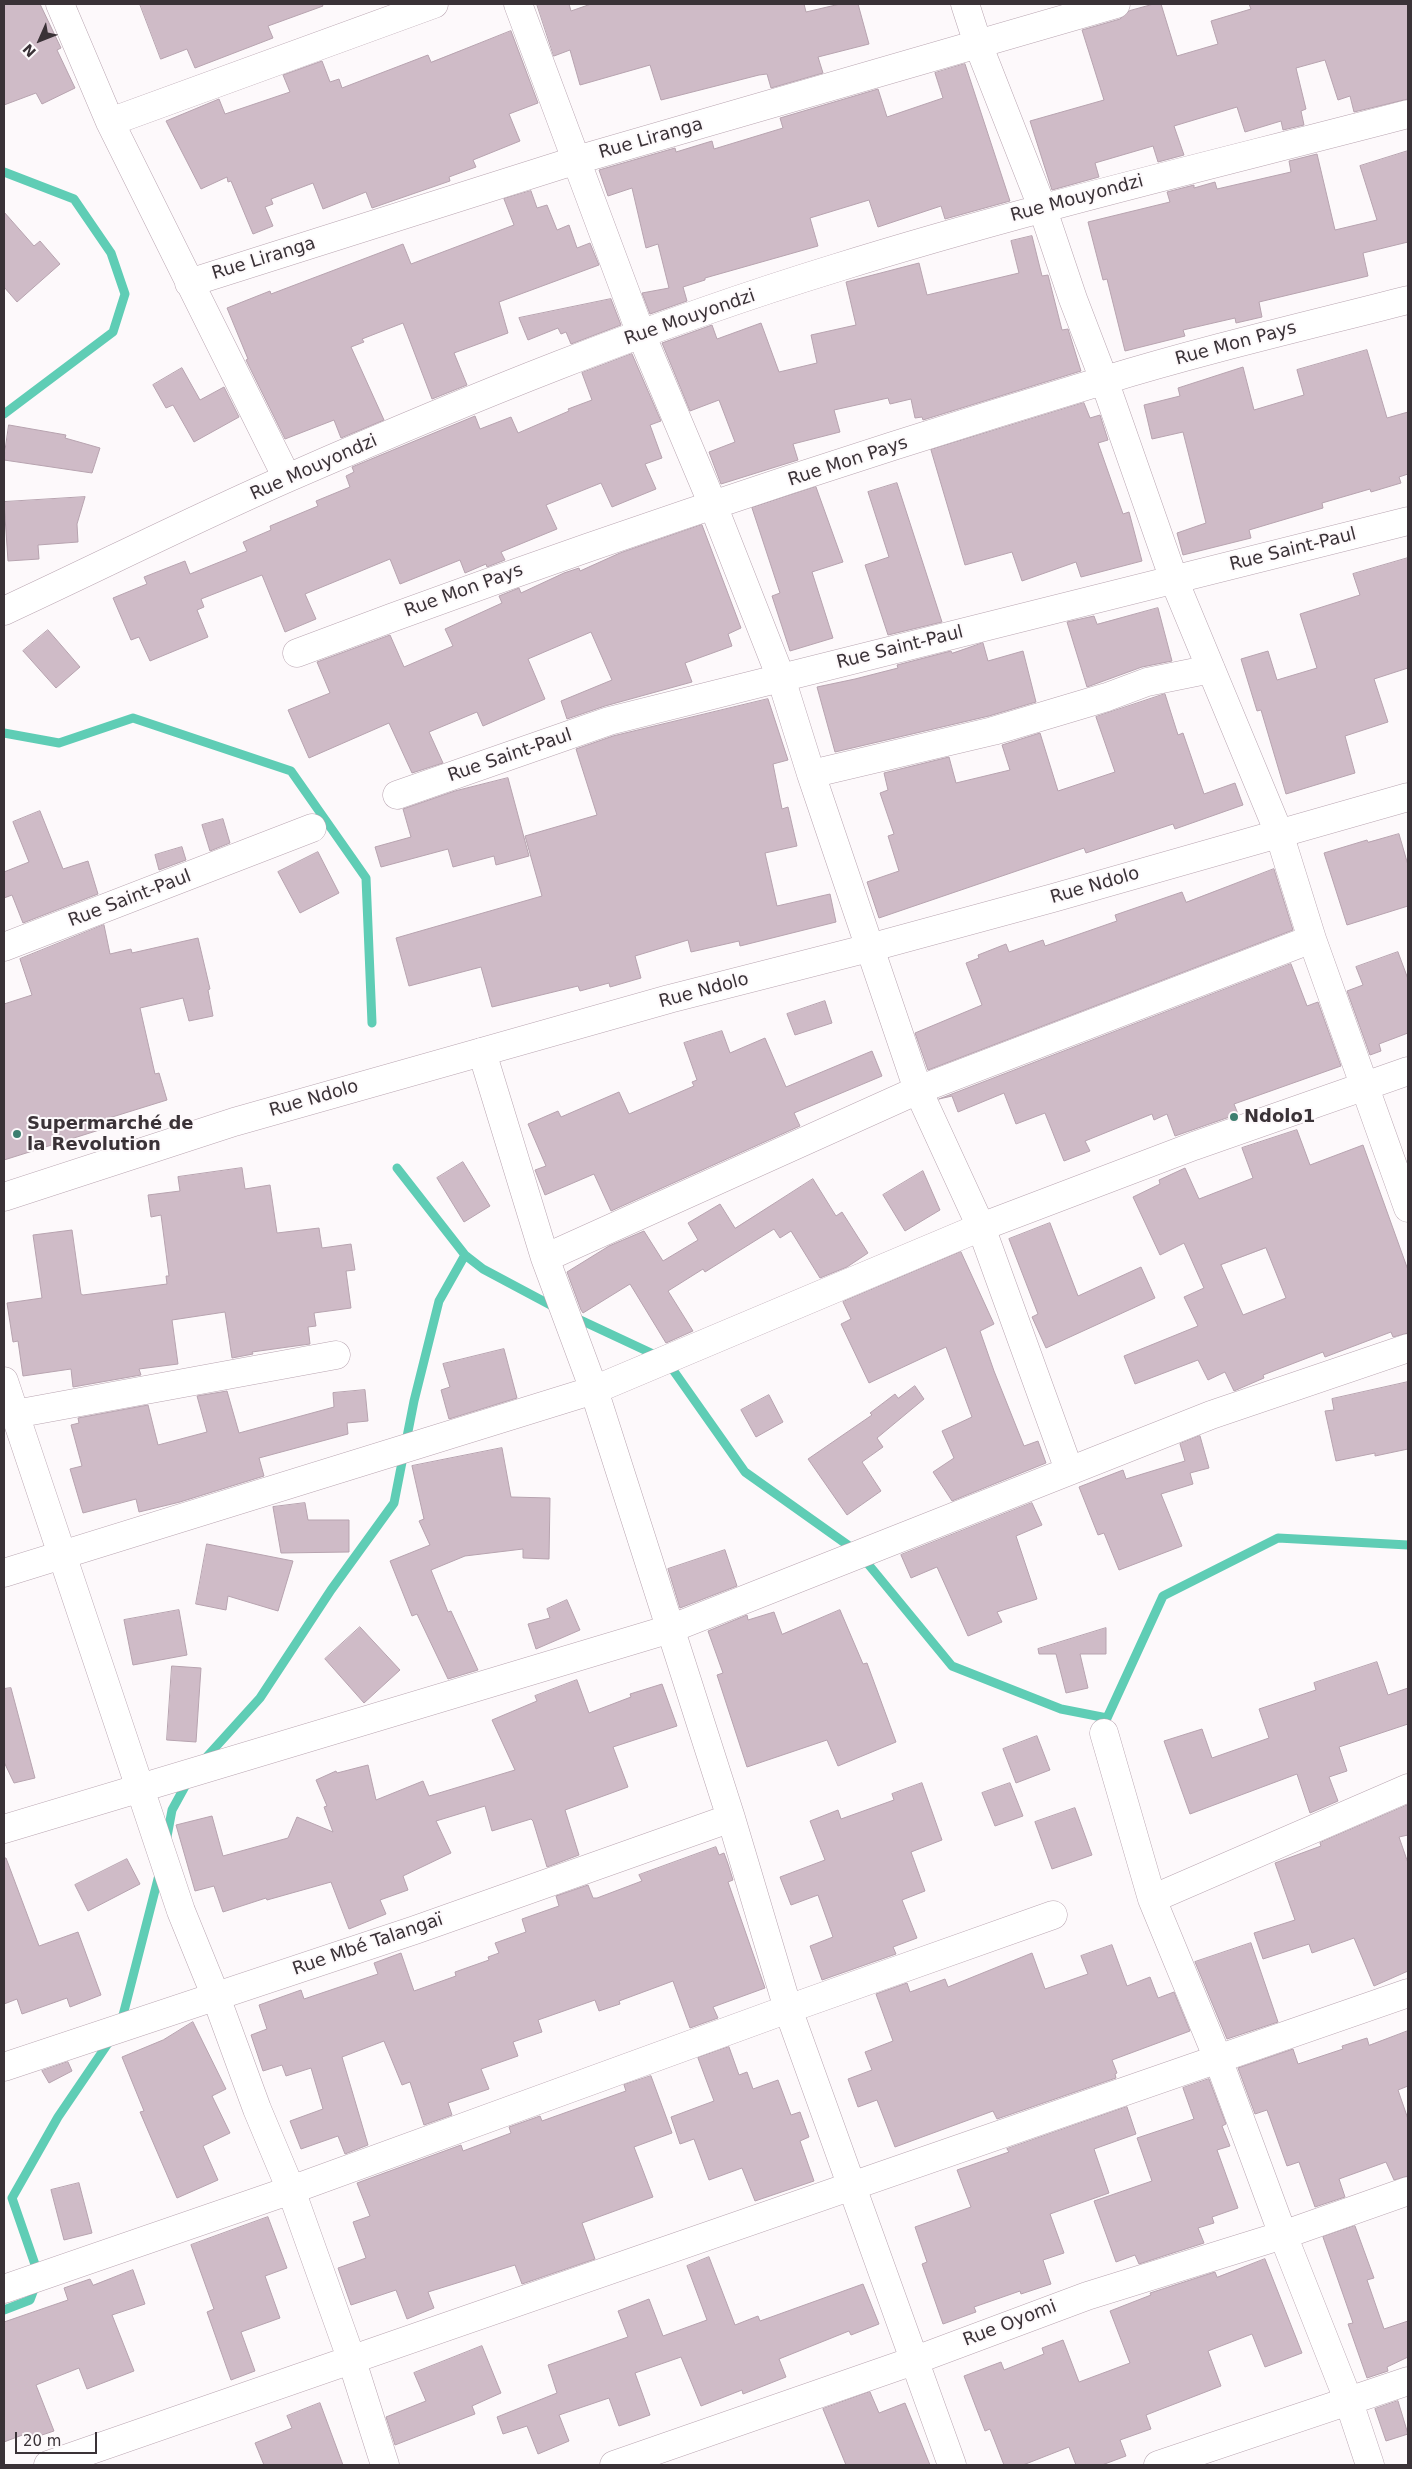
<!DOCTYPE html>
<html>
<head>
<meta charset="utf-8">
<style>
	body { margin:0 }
	#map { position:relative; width:1412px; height:2469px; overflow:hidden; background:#fdf9fb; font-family:"DejaVu Sans",sans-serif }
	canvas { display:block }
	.frame { position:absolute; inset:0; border:5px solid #3a3237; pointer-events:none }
	.north { position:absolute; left:15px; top:15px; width:50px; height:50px; -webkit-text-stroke:4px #fdf9fb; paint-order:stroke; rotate:226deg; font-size:14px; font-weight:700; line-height:20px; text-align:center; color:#3a3237 }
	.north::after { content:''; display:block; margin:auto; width:18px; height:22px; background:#3a3237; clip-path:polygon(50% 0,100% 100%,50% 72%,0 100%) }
	.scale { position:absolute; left:15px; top:2432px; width:82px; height:22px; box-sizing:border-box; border:2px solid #3a3237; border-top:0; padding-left:6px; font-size:15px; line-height:18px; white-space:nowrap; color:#3a3237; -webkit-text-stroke:4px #fdf9fb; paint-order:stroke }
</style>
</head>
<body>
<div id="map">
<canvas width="1412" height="2469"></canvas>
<div class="frame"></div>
<div class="north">N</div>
<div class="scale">20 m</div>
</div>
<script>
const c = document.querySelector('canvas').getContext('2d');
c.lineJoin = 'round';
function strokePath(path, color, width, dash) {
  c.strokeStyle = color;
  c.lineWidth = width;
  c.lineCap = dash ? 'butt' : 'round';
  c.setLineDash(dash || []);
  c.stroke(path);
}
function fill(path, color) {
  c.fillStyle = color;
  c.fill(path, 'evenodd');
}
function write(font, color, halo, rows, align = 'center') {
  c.font = font + ' "DejaVu Sans",sans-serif';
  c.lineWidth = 4;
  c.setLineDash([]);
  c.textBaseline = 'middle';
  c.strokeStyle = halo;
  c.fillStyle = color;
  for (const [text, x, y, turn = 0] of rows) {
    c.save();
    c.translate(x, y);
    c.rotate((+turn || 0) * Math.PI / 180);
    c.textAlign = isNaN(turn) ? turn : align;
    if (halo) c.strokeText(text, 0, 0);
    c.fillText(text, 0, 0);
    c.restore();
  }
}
const stream = new Path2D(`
	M4 172 74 199 111 253 125 294 113 332 4 414
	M4 733 59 743 133 718 291 771 366 878 372 1023
	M397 1168 465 1255 483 1269 558 1309
	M574 1317 666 1360 745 1472 859 1553 952 1666 1061 1709 1107 1718 1163 1596 1278 1538 1408 1545
	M203 1761 260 1698 331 1590 394 1503 414 1401 439 1301 465 1255
	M166 1842 172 1810 189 1779
	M121 2023 160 1871
	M4 2310 30 2300 39 2276 12 2198 58 2117 111 2039`);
const building = new Path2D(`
	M4 4H40L61 48 57 50 75 88 42 104 36 93 4 105Z
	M140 4H322L323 6 268 26 273 38 195 68 187 49 161 59Z
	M537 4H569L571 11 591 4H804L806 12 840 4H858L869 44 818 57 823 73 771 88 767 74 759 75 661 100 650 65 580 85 570 50 554 56Z
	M1154 4H1161L1177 56 1218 44 1211 21 1251 9 1249 4H1408V99L1354 112 1350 96 1338 100 1325 60 1296 68 1306 109 1301 111 1304 125 1283 130 1281 121 1245 132 1237 107 1174 126 1184 155 1158 162 1153 146 1095 163 1099 177 1052 190 1030 121 1104 100 1082 30 1120 19 1129 11Z
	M511 31 538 103 509 114 520 141 473 160 476 167 449 177 450 181 372 208 366 192 323 209 313 183 271 199 273 204 265 207 273 226 253 234 231 181 228 182 227 177 201 189 166 121 219 99 225 114 290 92 283 75 322 61 330 82 339 79 342 88 428 55 431 62Z
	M965 64 1010 201 945 219 941 206 878 227 869 200 810 218 818 246 705 278V280L683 287 687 301 650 314 642 293 669 288 658 244 646 248 632 188 608 196 599 170 675 148 676 152 712 141 714 149 783 128 780 118 878 89 887 117 943 98 935 73Z
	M1408 151V242L1363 253 1368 276 1259 302 1262 317 1236 323 1235 318 1183 330 1185 336 1125 351 1107 279 1103 280 1088 222 1170 202 1167 192 1194 185V188L1215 182 1217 189 1291 172 1289 161 1317 154 1335 230 1377 220 1360 166Z
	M531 191 537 208 547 205 557 230 569 225 577 248 590 243 599 265 499 302 508 333 454 353 467 385 432 399 403 323 362 339 364 342 351 347 384 420 341 438 334 420 285 439 246 360 248 359 227 308 270 291 271 294 403 244 411 264 514 225 504 199Z
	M4 212 34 246 40 241 60 264 17 302 4 287Z
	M1032 236 1042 276 1048 275 1062 330 1068 329 1081 371 923 420 922 417 915 418 911 399 890 404 888 398 834 410 840 432 793 444 798 460 721 484 709 452 735 442 719 400 690 411 662 343 712 325 717 339 761 323 779 372 817 363 811 335 856 325 846 282 919 263 927 295 1019 273 1011 241Z
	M611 299 621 325 571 344 566 332 561 334 558 328 528 340 519 318Z
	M1367 350 1387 418 1408 412V474L1399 477 1401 483 1371 492 1370 489 1322 503 1323 508 1249 530 1251 538 1183 555 1177 533 1206 523 1183 432 1152 439 1144 405 1180 396 1178 388 1243 367 1254 410 1304 395 1297 370Z
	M632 354 661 421 650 425 662 458 645 464 656 489 612 507 601 483 546 505 557 529 501 552 505 560 487 567 486 564 465 573 460 560 400 584 390 559 305 594 316 619 285 632 262 575 201 599 204 607 197 610 208 637 150 661 139 637 131 640 113 598 147 584 144 577 185 561 190 574 247 551 243 542 271 530 270 526 318 506 316 501 350 487 346 476 354 472 352 467 475 416 480 429 511 417 518 433 569 411 568 409 592 400 582 373Z
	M182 368 200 400 224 387 239 417 194 442 173 405 166 408 153 385Z
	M1084 403 1090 418 1100 415 1108 440 1098 443 1123 514 1129 512 1142 561 1081 577 1076 562 1022 581 1012 552 965 565 931 450Z
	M9 425 66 435 65 438 100 448 92 473 4 460Z
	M897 483 942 622 888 635 865 565 889 557 868 492Z
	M816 487 843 562 812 572 833 638 790 651 772 596 780 593 752 508Z
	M85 497 77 524 78 542 38 545 39 559 8 561 4 502Z
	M702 525 741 628 728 634 732 646 685 663 692 682 605 706 567 719 561 701 612 680 591 632 528 659 545 699 483 726 477 712 429 732 443 763 412 773 389 723 309 758 288 710 330 693 317 662 390 635 404 667 453 646 445 629 502 603 499 596 519 588 521 593 564 573 579 568 580 571 620 553Z
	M1408 558V668L1374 679 1388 722 1345 736 1355 773 1286 794 1261 710 1257 711 1241 659 1268 651 1277 680 1317 668 1300 614 1360 595 1353 574Z
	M1158 608 1172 661 1142 667 1087 687 1067 622 1094 616 1097 624Z
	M48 630 80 667 56 688 23 651Z
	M983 643 988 661 1023 651 1036 702 989 716 835 752 817 687 855 679 898 668 897 665 951 651 952 653Z
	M1165 694 1178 735 1183 733 1204 794 1235 783 1243 805 1175 829 1173 824 1086 853 1084 848 879 918 867 882 899 871 888 836 894 834 880 793 888 790 884 773 949 757 956 783 1010 770 1002 745 1040 733 1058 791 1115 772 1096 717Z
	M768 699 788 760 773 764 782 809 788 807 797 846 765 853 777 906 830 894 836 922 740 946 739 941 691 952 688 940 635 956 641 978 610 987 609 983 580 991 578 986 492 1007 481 967 409 986 396 938 542 896 525 836 597 815 576 749 613 736Z
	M508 778 529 856 496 865 494 856 453 867 448 849 381 867 375 847 411 837 403 809 455 791Z
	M40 811 63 869 88 861 98 894 23 923 12 895 4 898V872L29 862 13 822Z
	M223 819 230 843 210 851 202 825Z
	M1399 834 1408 865V906L1347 925 1324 853 1367 840 1368 842Z
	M182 847 186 860 159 870 155 855Z
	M318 852 339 893 300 913 278 872Z
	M1274 869 1293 930 928 1070 915 1033 982 1005 966 963 979 958 978 955 1006 944 1009 952 1043 940 1045 946 1117 921 1115 915 1182 892 1186 902Z
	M104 925 110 954 131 949 132 953 198 938 210 989 208 990 213 1016 189 1021 183 998 140 1008 155 1074 159 1073 167 1100 109 1118 112 1126 4 1160V1004L32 995 20 959Z
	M1398 952 1408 979V1033L1379 1044 1381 1051 1370 1055 1347 991 1363 985 1356 967Z
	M1291 964 1307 1006 1318 1002 1341 1066 1234 1104 1238 1114 1175 1136 1167 1114 1154 1120 1152 1114 1085 1141 1090 1151 1064 1161 1045 1113 1016 1124 1004 1093 958 1112 952 1096 939 1099Z
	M825 1001 832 1023 795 1035 787 1014Z
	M722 1031 730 1053 765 1038 786 1087 872 1051 882 1076 794 1113 800 1126 611 1211 594 1174 545 1195 535 1170 546 1166 528 1124 558 1111 561 1117 619 1092 629 1114 694 1086 692 1082 697 1080 684 1043Z
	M1297 1130 1310 1165 1363 1145 1408 1270V1333L1393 1337 1391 1332 1325 1357 1323 1352 1263 1375 1264 1378 1234 1391 1225 1372 1208 1380 1198 1360 1135 1384 1124 1356 1198 1326 1184 1297 1204 1288 1184 1243 1160 1255 1133 1197 1160 1184 1159 1180 1185 1168 1199 1199 1253 1178 1242 1148ZM1266 1248 1286 1298 1243 1315 1221 1265Z
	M463 1162 490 1206 464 1222 437 1178Z
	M242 1168 245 1189 270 1185 277 1233 319 1228 322 1248 351 1244 355 1270 346 1271 351 1308 314 1313 316 1326 308 1327 310 1344 252 1352 253 1354 232 1358 225 1312 172 1320 178 1364 139 1369 141 1375 73 1387 71 1369 23 1376 18 1341 13 1342 7 1303 42 1298 33 1235 72 1230 81 1294 83 1295 167 1284 166 1276H169L161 1215 151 1217 148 1195 180 1191 178 1177Z
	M923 1171 940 1210 905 1231 883 1195Z
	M813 1179 836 1216 842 1212 868 1253 847 1267 820 1278 791 1231 780 1238 774 1229 705 1272 703 1269 668 1291 693 1331 666 1343 630 1284 583 1313 581 1310 567 1272 609 1246 644 1231 663 1261 698 1240 688 1223 720 1204 735 1228Z
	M1050 1223 1078 1296 1141 1267 1155 1298 1046 1348 1032 1317 1038 1314 1009 1239Z
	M961 1252 994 1324 980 1331 994 1371 1024 1446 1038 1441 1046 1463 952 1501 933 1472 954 1458 942 1431 972 1417 946 1347 869 1383 841 1324 851 1319 843 1302Z
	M504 1349 517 1398 449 1419 441 1390 450 1387 443 1364Z
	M1408 1382V1449L1375 1456V1453L1336 1461 1325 1411 1334 1410 1332 1399Z
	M915 1386 924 1399 877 1438 883 1447 862 1462 881 1491 847 1515 808 1459 872 1415 870 1413 895 1394 898 1398Z
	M365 1390 368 1421 347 1423 348 1434 259 1458 264 1476 180 1502 139 1512 136 1499 83 1513 70 1469 82 1466 71 1425 79 1423 78 1418 148 1405 158 1445 207 1432 197 1396 227 1391 239 1433 334 1407 333 1393Z
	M769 1395 783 1422 756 1437 741 1410Z
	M1200 1436 1209 1468 1190 1473 1193 1484 1161 1494 1182 1546 1119 1570 1104 1533 1098 1535 1079 1487 1123 1470 1126 1479 1185 1461 1180 1444Z
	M502 1448 511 1497 550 1498 549 1559 523 1558V1549L465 1556 431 1570 448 1612 451 1611 478 1670 448 1679 417 1614 412 1616 390 1561 430 1545 419 1521 424 1519 412 1466Z
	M305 1503 308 1520H349V1552L281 1553 273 1507Z
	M1032 1503 1042 1525 1016 1536 1037 1599 997 1612 1002 1622 968 1636 937 1567 911 1578 901 1555Z
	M207 1544 293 1561 278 1611 228 1596 226 1610 196 1604Z
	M725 1550 737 1586 680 1608 668 1569Z
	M567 1600 580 1630 536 1649 528 1624 550 1618 547 1609Z
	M179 1610 187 1655 133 1665 124 1620Z
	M840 1610 863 1664 867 1663 896 1742 838 1766 827 1740 747 1767 717 1675 723 1673 708 1631 747 1615 748 1620 774 1612 782 1634Z
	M360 1627 400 1670 364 1703 325 1659Z
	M1106 1628V1654H1080L1088 1688 1066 1693 1056 1654H1039L1038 1649Z
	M1377 1662 1388 1695 1408 1688V1724L1339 1747 1347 1771 1329 1777 1338 1801 1310 1813 1297 1774 1190 1814 1164 1741 1202 1729 1212 1758 1269 1738 1259 1709 1316 1690 1314 1683Z
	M172 1666 201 1668 196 1742 167 1740Z
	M577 1680 589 1713 631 1697 630 1694 662 1684 677 1726 613 1747 628 1787 565 1810 579 1855 547 1867 533 1821 531 1819 492 1831 485 1806 436 1821 451 1853 403 1876 408 1890 380 1900 386 1914 349 1929 331 1882 267 1900 266 1898 223 1912 214 1886 195 1891 176 1825 212 1816 223 1856 288 1838 297 1817 333 1832 324 1807 327 1806 316 1780 336 1771 337 1773 368 1765 376 1800 423 1781 429 1796 515 1770 492 1720 537 1701 535 1696Z
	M11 1688 35 1778 14 1783 4 1762V1689Z
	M1037 1736 1050 1770 1016 1783 1003 1749Z
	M922 1783 942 1840 911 1852 925 1891 902 1900 917 1938 893 1947 896 1954 822 1980 810 1946 833 1937 818 1895 791 1905 780 1877 825 1860 810 1821 838 1810 841 1819 894 1800 892 1794Z
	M1010 1783 1023 1816 995 1826 982 1793Z
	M1408 1805V1835L1399 1837 1408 1863V1971L1374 1986 1354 1938 1312 1953 1309 1944 1263 1959 1254 1933 1295 1920 1275 1863 1321 1846 1320 1843Z
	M1075 1808 1092 1855 1052 1869 1035 1822Z
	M716 1847 719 1855 724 1853 728 1864 733 1880 728 1882 765 1988 713 2007 718 2018 690 2028 673 1981 619 2001 620 2004 599 2011 595 2000 538 2020 542 2032 513 2042 518 2056 481 2069 489 2089 448 2103 452 2115 424 2125 410 2082 402 2085 384 2041 342 2057 368 2145 345 2154 338 2136 301 2149 290 2121 323 2109 311 2068 286 2076 282 2065 263 2071 251 2035 267 2029 259 2005 301 1990 304 1999 378 1974 374 1963 401 1953 414 1991 456 1976 455 1972 489 1960 488 1957 499 1953 495 1943 526 1932 522 1919 559 1906 556 1896 588 1885 593 1898H597L642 1881 639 1875Z
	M4 1858H6L39 1946 78 1932 101 1995 70 2007 67 1998 22 2014 17 1999 4 2004Z
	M127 1859 140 1884 88 1911 75 1885Z
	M1251 1943 1278 2022 1227 2039 1195 1962Z
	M1112 1945 1127 1986 1150 1977 1158 1998 1174 1992 1190 2031 1112 2060 1117 2073 1115 2074 1116 2078 997 2119 993 2111 895 2147 877 2100 858 2107 848 2079 872 2070 865 2052 893 2041 876 1994 907 1983 910 1992 945 1979 948 1987 1032 1953 1045 1989 1088 1974 1081 1956Z
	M193 2022 226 2089 212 2096 230 2133 203 2146 218 2180 177 2198 140 2112 144 2111 122 2057 163 2040Z
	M1408 2031V2086L1398 2090 1408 2119V2176L1394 2180 1386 2162 1339 2179 1345 2197 1315 2207 1299 2162 1287 2166 1267 2110 1255 2114 1238 2068 1293 2049 1298 2064 1343 2049 1342 2046 1367 2038 1369 2045Z
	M729 2047 739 2075 747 2072 753 2089 778 2080 791 2115 800 2112 809 2137 800 2141 814 2181 755 2201 742 2168 709 2180 694 2139 680 2144 671 2117 714 2101 698 2058Z
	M68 2062 72 2071 49 2083 42 2071Z
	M651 2076 672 2133 634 2147 653 2197 582 2223 595 2259 522 2284 515 2265 428 2292 434 2308 407 2319 396 2290 351 2305 338 2268 366 2258 353 2222 370 2216 357 2183 461 2145 463 2151 511 2133 509 2127 540 2116 542 2121 626 2091 624 2085Z
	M1209 2079 1226 2124 1222 2126 1230 2146 1217 2150 1238 2208 1212 2217 1214 2223 1198 2228 1204 2243 1139 2264 1135 2255 1116 2262 1094 2201 1152 2181 1137 2138 1194 2119 1183 2088Z
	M1127 2107 1136 2134 1094 2149 1109 2193 1050 2214 1064 2253 1043 2260 1051 2284 1021 2294 1020 2291 974 2307 976 2312 943 2324 922 2264 927 2262 915 2227 971 2207 957 2170 1009 2152 1007 2149Z
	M79 2183 92 2233 64 2240 51 2190Z
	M268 2217 287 2268 265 2276 280 2318 241 2332 255 2371 231 2380 207 2312 214 2309 191 2245Z
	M1355 2226 1374 2278 1367 2280 1384 2329 1408 2321V2357L1387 2367 1388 2371 1367 2378 1348 2324 1353 2323 1323 2237Z
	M709 2257 735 2325 758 2316 760 2321 863 2284 879 2324 851 2335 849 2331 779 2359 786 2377 743 2394 742 2390 701 2406 681 2357 635 2373 650 2415 619 2426 609 2398 559 2415 569 2441 538 2454 527 2426 503 2434 497 2417 557 2393 548 2365 628 2337 618 2311 649 2299 663 2336 707 2320 687 2266Z
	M1265 2259 1302 2353 1265 2367 1252 2334 1208 2351 1221 2386 1146 2415 1151 2429 1120 2440 1126 2456 1102 2465H1076L1069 2447 1023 2465H1004L990 2429 985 2431 964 2376 1001 2362 1004 2370 1044 2354 1042 2348 1063 2340 1079 2382 1130 2363 1110 2311 1151 2295 1150 2293 1215 2272 1217 2277Z
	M133 2270 145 2304 112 2315 134 2371 87 2389 79 2368 36 2385 54 2431 27 2440 25 2434 4 2442V2322L68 2300 64 2288 90 2279 93 2285Z
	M482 2346 501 2393 472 2406 475 2414 395 2445 386 2417 426 2401 414 2373Z
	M870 2392 879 2413 905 2403 930 2465H846L823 2409Z
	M1398 2401 1408 2434 1386 2441 1375 2409Z
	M320 2403 343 2465H264L255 2443 292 2428 287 2416Z`);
const minor = new Path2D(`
	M60 4 110 122 287 478
	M518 4 641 334 713 505 781 678 811 774 918 1090 981 1227 1069 1470
	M965 4 978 44 1042 207 1073 299 1104 380 1174 580 1279 833 1312 939 1408 1208
	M110 122 434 4
	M189 283 577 160 1116 4
	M4 611C99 567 194 519 290 477 468 399 650 325 836 268 1025 209 1217 164 1408 114
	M297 653C562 553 831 463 1102 381 1203 350 1306 326 1408 300
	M811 774 993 731 1107 697 1147 682 1211 669
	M397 795 609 721 1408 521
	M4 947 312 828
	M482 1052 545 1258 594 1390 731 1818 788 2009 952 2465
	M545 1258 918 1090 1312 939
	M4 1381 181 1911 216 1997 257 2109 291 2190 352 2361 385 2465
	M15 1414 336 1355
	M4 1573 594 1390 981 1227 1194 1146 1408 1071
	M1104 1733 1152 1899 1218 2059 1283 2235 1349 2402 1370 2465
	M4 1829 670 1629 1211 1415 1408 1348
	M1152 1899 1408 1788
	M4 2067 415 1930 731 1818
	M4 2289 291 2190 788 2009 1053 1915
	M48 2465 1408 1993
	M614 2465 913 2361 1087 2296 1283 2235 1408 2191
	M1158 2465 1408 2381`);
const major = new Path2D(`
	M4 1197 234 1122 669 999 869 948 1053 898 1408 797`);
const markers = [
	[1234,1117,5,"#3d7f70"],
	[17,1134,5,"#3d7f70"]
];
const streetNames = [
	["Rue Liranga",651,139,-16],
	["Rue Mouyondzi",1077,199,-15],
	["Rue Liranga",264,259,-17],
	["Rue Mouyondzi",690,318,-19],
	["Rue Mon Pays",1236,344,-15],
	["Rue Mon Pays",848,462,-18],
	["Rue Mouyondzi",314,468,-24],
	["Rue Saint-Paul",1293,550,-14],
	["Rue Mon Pays",464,591,-20],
	["Rue Saint-Paul",900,648,-14],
	["Rue Saint-Paul",510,756,-19],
	["Rue Ndolo",1095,886,-16],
	["Rue Saint-Paul",130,899,-21],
	["Rue Ndolo",704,991,-15],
	["Rue Ndolo",314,1099,-16],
	["Rue Mbé Talangaï",368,1945,-19],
	["Rue Oyomi",1010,2324,-21]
];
const poiNames = [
	["Ndolo1",1244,1117],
	["Supermarché de",27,1124],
	["la Revolution",27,1145]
];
strokePath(stream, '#5fcdb5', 9);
fill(building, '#cfbbc7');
strokePath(building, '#b7a3af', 1);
strokePath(minor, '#b9a5b1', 29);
strokePath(major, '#b9a5b1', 29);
strokePath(minor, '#fff', 28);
strokePath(major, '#fff', 28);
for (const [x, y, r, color] of markers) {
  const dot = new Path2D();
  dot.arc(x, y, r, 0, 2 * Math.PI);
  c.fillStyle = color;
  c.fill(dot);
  strokePath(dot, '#fdf9fb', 2);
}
write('18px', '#3a3237', '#fdf9fb', streetNames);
write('bold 18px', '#3a3237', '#fdf9fb', poiNames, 'left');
</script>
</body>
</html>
